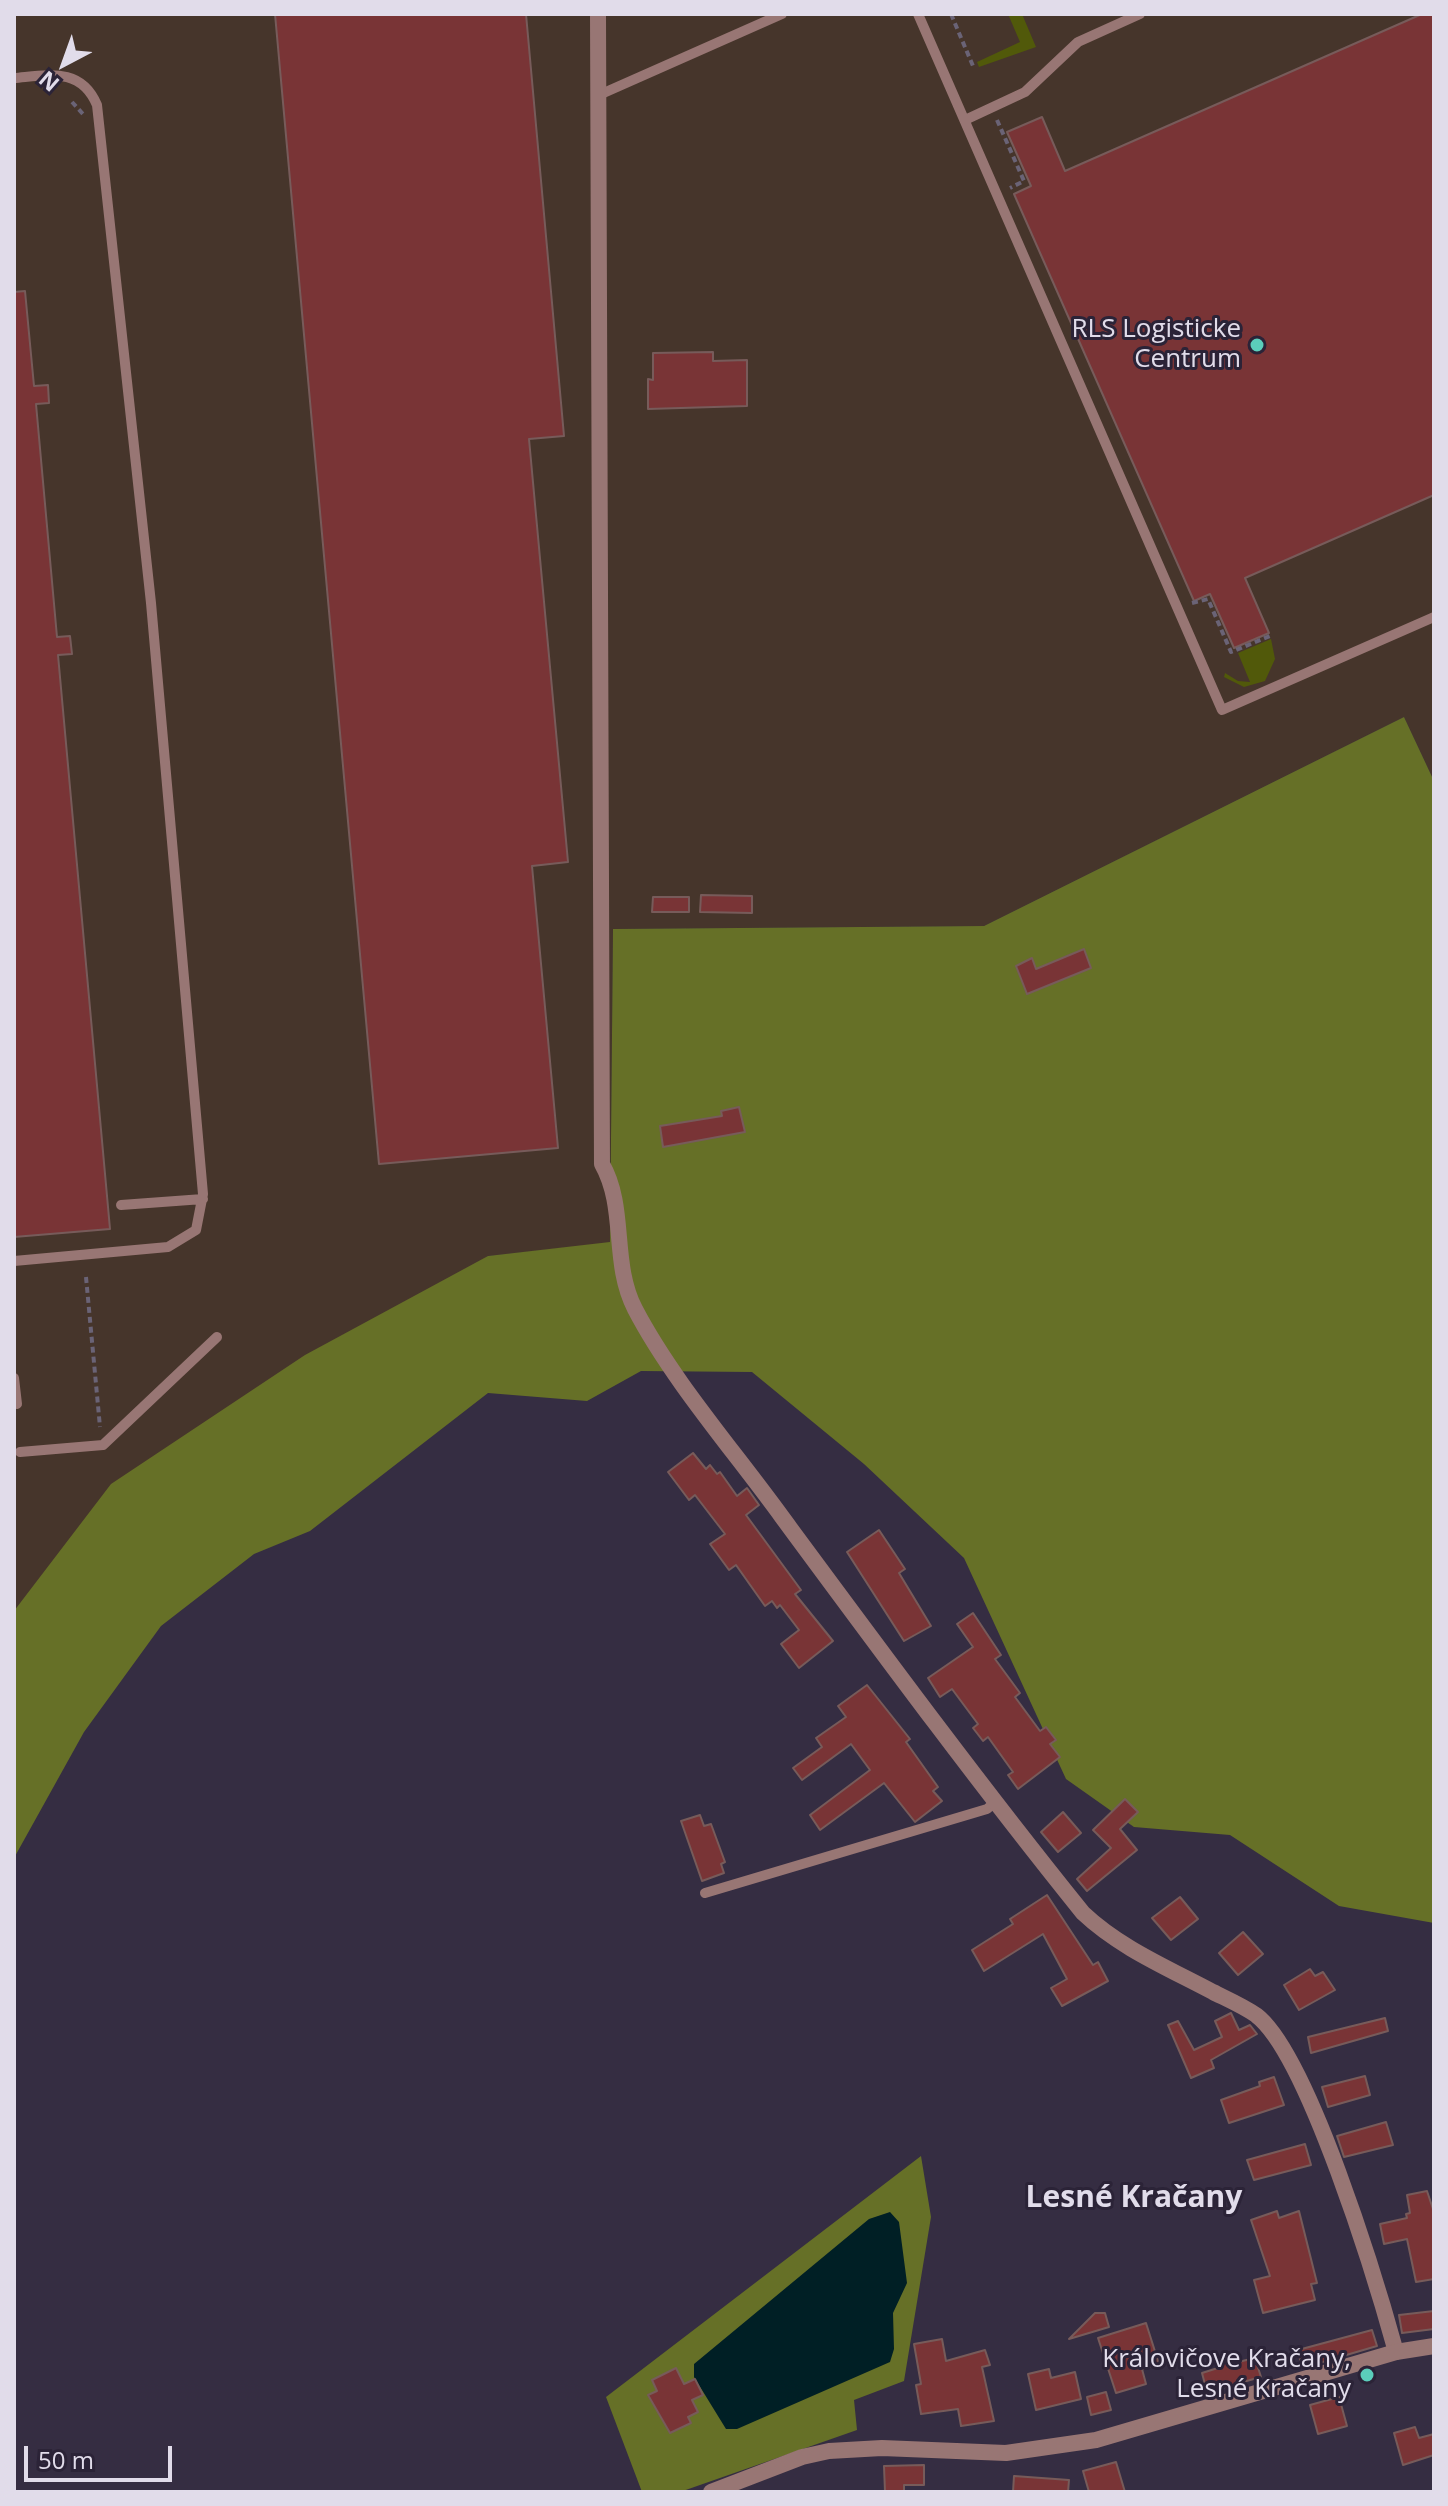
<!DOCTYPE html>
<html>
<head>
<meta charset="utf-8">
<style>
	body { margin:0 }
	#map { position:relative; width:1448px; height:2506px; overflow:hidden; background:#352d42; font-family:"Open Sans",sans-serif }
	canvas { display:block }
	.frame { position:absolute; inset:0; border:16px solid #e1dcea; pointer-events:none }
	.north { position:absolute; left:24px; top:24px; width:80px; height:80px; -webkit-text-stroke:6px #2b2337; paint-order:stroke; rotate:221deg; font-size:22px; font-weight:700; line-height:32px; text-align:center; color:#e1dcea }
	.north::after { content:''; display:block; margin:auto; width:28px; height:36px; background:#e1dcea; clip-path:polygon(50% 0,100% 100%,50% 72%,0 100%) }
	.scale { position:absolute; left:24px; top:2446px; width:148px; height:36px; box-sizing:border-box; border:4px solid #e1dcea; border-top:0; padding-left:10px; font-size:24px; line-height:28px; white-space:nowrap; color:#e1dcea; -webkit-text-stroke:6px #2b2337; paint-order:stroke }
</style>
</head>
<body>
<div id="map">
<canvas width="1448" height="2506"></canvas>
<div class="frame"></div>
<div class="north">N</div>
<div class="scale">50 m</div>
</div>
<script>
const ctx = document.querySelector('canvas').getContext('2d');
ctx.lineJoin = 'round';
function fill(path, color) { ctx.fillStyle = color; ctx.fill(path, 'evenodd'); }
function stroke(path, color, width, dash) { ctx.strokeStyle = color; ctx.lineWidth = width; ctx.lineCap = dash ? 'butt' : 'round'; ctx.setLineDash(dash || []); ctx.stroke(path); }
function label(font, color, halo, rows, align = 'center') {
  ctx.font = font + ' "Open Sans",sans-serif'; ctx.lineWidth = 6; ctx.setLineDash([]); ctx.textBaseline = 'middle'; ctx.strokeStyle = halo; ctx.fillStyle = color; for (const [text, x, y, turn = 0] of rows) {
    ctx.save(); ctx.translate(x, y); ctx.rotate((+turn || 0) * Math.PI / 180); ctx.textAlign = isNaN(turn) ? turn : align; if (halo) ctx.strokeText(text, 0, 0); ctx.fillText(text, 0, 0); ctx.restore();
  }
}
fill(new Path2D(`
	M14,14H1434V781L1404,717L984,926L613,929L610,1243L488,1256L14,1611Z`), '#46352b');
fill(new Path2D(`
	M1008,14H1022L1036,47L979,67L977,62L1020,42Z
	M1271,639L1275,659L1265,681L1244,687L1224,677L1225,673L1238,681L1250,682L1238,653Z`), '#51590a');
fill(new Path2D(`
	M1404,717L1434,781V1923L1339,1906L1230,1835L1134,1827L1066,1779L964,1558L864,1464L752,1372L641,1371L587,1401L488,1393L310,1531L254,1554L161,1626L84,1732L14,1858V1611L111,1484L305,1355L488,1256L610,1242L613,929L984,926Z
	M921,2156L931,2217L904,2381L854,2400L857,2430L680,2492H642L606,2397Z`), '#667027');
fill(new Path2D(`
	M890,2212L899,2222L907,2283L893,2313L894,2349L890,2362L737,2429H726L694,2377V2364L869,2219Z`), '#001f25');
const building = new Path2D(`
	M275,14H526L564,436L529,439L568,862L532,866L558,1148L379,1164Z
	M1422,14H1434V495L1245,578L1269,633L1234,648L1210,594L1194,601L1014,194L1031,186L1007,132L1042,117L1065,171Z
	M25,291L34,386L48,385L49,403L36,404L57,637L70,636L72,654L58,655L110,1229L14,1237V292Z
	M713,352V361L747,360V406L648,409V379L653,380V353Z
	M701,895L752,896V913L700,912Z
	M653,897H689V912H652Z
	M1084,949L1091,968L1027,994L1016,966L1032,958L1036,969Z
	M739,1107L745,1132L663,1147L660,1126L722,1116L721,1111Z
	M693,1453L706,1469L710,1465L717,1474L720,1472L737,1496L747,1488L759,1505L746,1515L801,1590L795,1594L833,1641L799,1668L781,1644L799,1630L780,1605L777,1608L772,1601L765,1606L736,1565L729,1570L710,1544L725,1534L695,1495L689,1500L668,1472Z
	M879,1530L905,1569L899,1573L931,1626L904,1641L847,1552Z
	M973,1613L1001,1655L995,1659L1020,1693L1015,1697L1040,1731L1046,1727L1056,1740L1050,1744L1060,1757L1018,1789L1008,1775L1013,1772L988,1737L983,1741L973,1728L978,1724L952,1689L940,1697L928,1678L973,1647L957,1624Z
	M867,1685L910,1739L906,1742L938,1787L933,1791L942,1801L915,1822L884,1783L820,1830L810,1815L870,1770L851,1744L802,1780L793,1768L822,1747L816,1738L846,1717L838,1706Z
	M1125,1799L1138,1812L1120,1829L1137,1850L1087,1891L1077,1879L1111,1848L1093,1830Z
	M1063,1812L1081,1833L1058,1852L1041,1832Z
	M700,1815L704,1826L711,1824L725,1862L721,1864L724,1873L702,1881L681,1821Z
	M1047,1895L1093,1965L1098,1962L1108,1981L1062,2006L1051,1988L1067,1979L1043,1934L984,1971L972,1950L1013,1924L1010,1919Z
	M1180,1897L1198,1919L1171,1940L1152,1918Z
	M1243,1932L1263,1954L1238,1975L1219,1953Z
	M1310,1969L1315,1976L1323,1972L1335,1990L1299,2010L1284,1985Z
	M1231,2013L1239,2030L1250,2025L1257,2034L1211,2060L1214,2068L1191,2078L1168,2025L1178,2021L1194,2050L1222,2037L1215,2021Z
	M1385,2018L1388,2031L1311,2053L1308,2037Z
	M1365,2076L1370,2095L1328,2107L1322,2087Z
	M1274,2077L1284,2105L1229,2123L1221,2100L1260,2086L1259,2082Z
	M1386,2122L1393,2145L1344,2157L1337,2136Z
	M1305,2144L1311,2165L1254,2180L1247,2160Z
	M1427,2191L1434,2212V2279L1416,2282L1407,2239L1384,2244L1380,2224L1407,2218L1406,2214L1410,2213L1407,2195Z
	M1277,2211L1279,2218L1299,2211L1317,2283L1311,2284L1315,2300L1263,2313L1254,2280L1270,2276L1251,2220Z
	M1434,2311V2329L1402,2333L1399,2315Z
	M1095,2313H1105L1109,2327L1069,2339Z
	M1146,2323L1159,2364L1142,2369L1146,2384L1116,2393L1098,2338Z
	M1372,2330L1377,2346L1302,2368L1298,2350Z
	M942,2339L946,2361L985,2350L990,2365L982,2367L994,2421L961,2426L958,2409L921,2414L916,2385L921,2384L914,2344Z
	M1237,2357L1238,2362L1255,2358L1261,2377L1207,2392L1202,2373L1221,2367L1220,2362Z
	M676,2368L684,2384L695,2379L703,2395L692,2400L698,2412L688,2417L691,2423L670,2433L648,2395L657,2391L652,2380Z
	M1049,2369L1051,2378L1075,2372L1081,2399L1036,2410L1028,2374Z
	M1106,2392L1111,2410L1091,2415L1087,2397Z
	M1339,2397L1347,2426L1318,2434L1310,2405Z
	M1415,2427L1419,2438L1434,2434V2455L1403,2465L1394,2433Z
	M1116,2462L1125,2492H1089L1083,2471Z
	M924,2465V2485H904V2492H885L884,2466Z
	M1014,2476L1069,2480L1068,2492H1013Z`);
fill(building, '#793436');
stroke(building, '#775b5a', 2);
stroke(new Path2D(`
	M951,14L973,66
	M72,102L83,114
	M997,120L1024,181L1010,188
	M1192,603L1208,599L1231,652L1270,636
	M86,1277L100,1427`), '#6a6376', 4, [6, 4]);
stroke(new Path2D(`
	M918,14L1222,710L1434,617
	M14,78C49,75 81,67 97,105L151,603L203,1194L196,1230L168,1247L14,1261
	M599,95L782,14
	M965,120L1025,92L1078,42L1140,14
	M121,1205L203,1199
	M14,1378L17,1404
	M20,1452L103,1445L217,1337
	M705,1893L987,1809L994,1803`), '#987674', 10);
stroke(new Path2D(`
	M598,14L602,1164C627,1208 611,1263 635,1309C672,1380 735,1452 782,1517C881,1651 979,1784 1083,1913C1120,1948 1168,1968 1213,1992C1227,1999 1243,2006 1256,2015C1308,2054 1377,2283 1396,2352`), '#987674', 16);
stroke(new Path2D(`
	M711,2492L802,2457L829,2451L882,2448L1006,2453L1096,2440L1396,2352L1434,2346`), '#987674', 16);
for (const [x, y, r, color] of [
	[1257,345,8,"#5bcebb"],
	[1367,2375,8,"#5bcebb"]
]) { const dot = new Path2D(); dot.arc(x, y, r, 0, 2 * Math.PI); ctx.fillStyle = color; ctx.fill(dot); stroke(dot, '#2b2337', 3); }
label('26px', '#e1dcea', '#2b2337', [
	["RLS Logisticke",1241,330],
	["Centrum",1241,360],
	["Královičove Kračany,",1351,2360],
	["Lesné Kračany",1351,2390]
], 'right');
label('bold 30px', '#e1dcea', '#2b2337', [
	["Lesné Kračany",1134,2198]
]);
</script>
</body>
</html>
